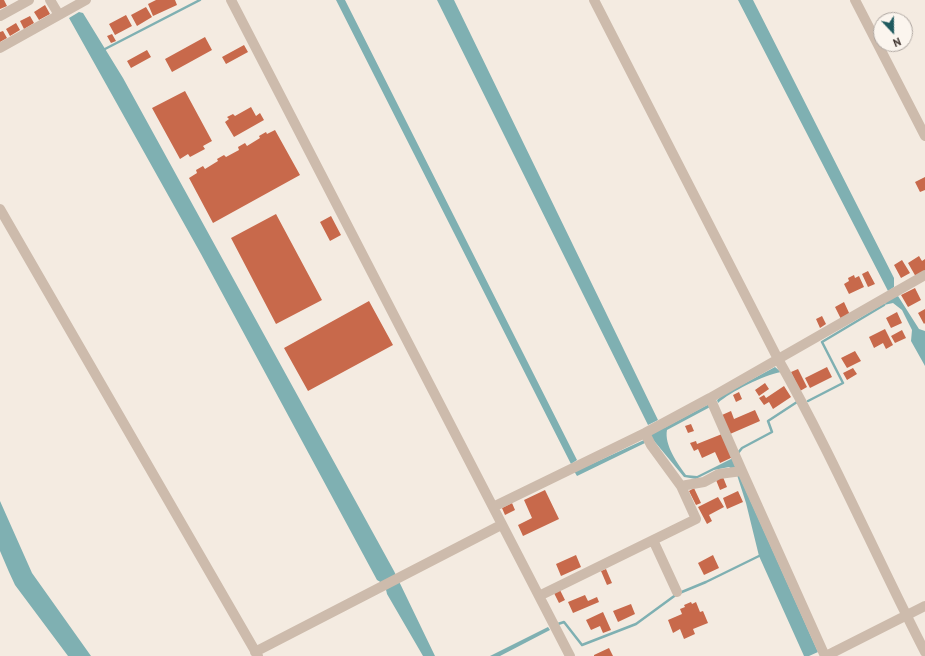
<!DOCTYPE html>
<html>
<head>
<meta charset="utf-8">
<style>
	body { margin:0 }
	#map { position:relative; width:925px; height:656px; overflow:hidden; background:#f4ebe1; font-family:"PT Sans",sans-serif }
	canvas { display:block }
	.north { position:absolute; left:873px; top:12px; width:40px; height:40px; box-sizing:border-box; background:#fbf5ee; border:1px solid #aea6a0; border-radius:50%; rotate:158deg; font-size:11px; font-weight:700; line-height:16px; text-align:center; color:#3b302b }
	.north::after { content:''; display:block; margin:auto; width:14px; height:18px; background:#1f5a5e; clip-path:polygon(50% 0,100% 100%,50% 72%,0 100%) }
</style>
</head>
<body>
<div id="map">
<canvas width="925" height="656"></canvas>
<div class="north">N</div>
</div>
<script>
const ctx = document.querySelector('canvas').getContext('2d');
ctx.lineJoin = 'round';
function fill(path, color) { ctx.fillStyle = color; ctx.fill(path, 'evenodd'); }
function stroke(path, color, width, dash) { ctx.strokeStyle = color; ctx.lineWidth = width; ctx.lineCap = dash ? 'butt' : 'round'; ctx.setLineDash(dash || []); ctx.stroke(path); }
fill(new Path2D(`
	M336,0H345L577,460L571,464Z
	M437,0H454L658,420L648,425Z
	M738,0H753L894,278V287L888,291Z
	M79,12L83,13L123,78L394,571L435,656H423L387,594C386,587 383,583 377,580L201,254L69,18Z
	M898,296L919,329L925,331V366L911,341L912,330L902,310L893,303L884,305L888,300Z
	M775,367L781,372C764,375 730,392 718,403L717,400L723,395Z
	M711,403L712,406L667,430C664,445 678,464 686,475L697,476L733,458L736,470H734L729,467L714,470L696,479L684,477L650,436L652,432L661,427L664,428Z
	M644,440L645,443L577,476L574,471L583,468Z
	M737,475H739L818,652L809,656H804L759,556L746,503Z
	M0,501L32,573L91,656H68L15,585L9,572L0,551Z
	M548,627L550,630L500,656H490Z`), '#7fb0b2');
stroke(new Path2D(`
	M105,49L200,0
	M808,401L843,383L822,342L884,305
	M738,453L742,448L772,432L768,421L797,402
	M558,624L564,622L582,645L636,624L677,594L706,582L759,556`), '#7fb0b2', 2.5);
fill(new Path2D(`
	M0,0H4L7,6L0,9Z
	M156,0H175L177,5L153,16L148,4Z
	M45,5L50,14L39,20L34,12Z
	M146,7L152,17L137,26L131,15Z
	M126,15L132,26L115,35L109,24Z
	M30,16L34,23L24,29L20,21Z
	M16,23L20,30L10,36L6,29Z
	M3,31L7,38L0,42V32Z
	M112,34L116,41L111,43L107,36Z
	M205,37L212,50L172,72L165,59Z
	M244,45L248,52L226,64L222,57Z
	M147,50L151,57L131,68L127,61Z
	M185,91L212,141L203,146L205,149L190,157L188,154L180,159L152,108Z
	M251,107L256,116L260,113L264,120L234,137L225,122L229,119L227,117L233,114L235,116Z
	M275,130L300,175L213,223L189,178L197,173L196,170L203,166L205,169L218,161L217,159L224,155L226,157L239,150L238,147L245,143L247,146L260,138L259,136L266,132L267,134Z
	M925,177V190L920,192L915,182Z
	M276,214L322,300L276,324L231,238Z
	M331,216L341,235L330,241L320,222Z
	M919,256L922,261L925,259V272L916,277L908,263Z
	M902,260L910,273L901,278L894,265Z
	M868,271L875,284L868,287L862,274Z
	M854,275L855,278L859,276L864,287L849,294L844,284L849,281L848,278Z
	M915,288L921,300L908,307L901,295Z
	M369,301L393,345L308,391L284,348Z
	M844,302L850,315L841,319L835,307Z
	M925,309V323L924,324L918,313Z
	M897,312L902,323L891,328L886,318Z
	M822,316L826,324L820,328L816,319Z
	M885,329L893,345L886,349L883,343L874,348L869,337Z
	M902,330L906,338L895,343L891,336Z
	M855,351L861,361L847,368L841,358Z
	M827,367L832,377L810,388L805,378Z
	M853,368L857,374L847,380L843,373Z
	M798,369L807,387L800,391L791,372Z
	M765,383L769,389L759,396L755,390Z
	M784,386L791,397L773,409L769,402L764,405L759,398L764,395L766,398Z
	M739,392L742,399L736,402L733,395Z
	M755,410L760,421L730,434L722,415L731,411L734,419Z
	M691,424L694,431L688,433L685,426Z
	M722,434L733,457L720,463L715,452L702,458L698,449L694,451L690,443L696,441L697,444Z
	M723,477L727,487L720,490L716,480Z
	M694,488L701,503L696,505L689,491Z
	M545,490L559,519L523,536L518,525L532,518L524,500Z
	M738,491L743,502L727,509L723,498Z
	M718,497L724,507L709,515L712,521L707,524L698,507Z
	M512,503L515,510L505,515L502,508Z
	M576,555L581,567L561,576L556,564Z
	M713,555L719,568L704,575L698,563Z
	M606,569L612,583L607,585L601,571Z
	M560,590L565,600L559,603L554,593Z
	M585,595L588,601L597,597L599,602L573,613L568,602Z
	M691,602L692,604L696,602L700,612L703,611L708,623L693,629L695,634L684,639L680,629L673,633L668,620L682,614L680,609L685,607L684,605Z
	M631,604L635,614L618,622L613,611Z
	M603,612L611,630L603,633L600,626L591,630L586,620Z
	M609,648L613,656H594V655Z`), '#c8694b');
stroke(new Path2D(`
	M50,0L59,15
	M231,0L570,656
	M594,0L778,359C832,454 875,555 925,652
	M855,0L925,136
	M0,16L29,0
	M0,48L86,0
	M0,209L258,656
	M710,398L742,471L825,656
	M681,486L704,482L719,474L742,471
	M493,507L645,433L710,398L925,275
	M653,540L677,592
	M539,596L696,519L681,486L651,445L645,433
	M255,652L501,525
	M826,656L925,606`), '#cdbbac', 10);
</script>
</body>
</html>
